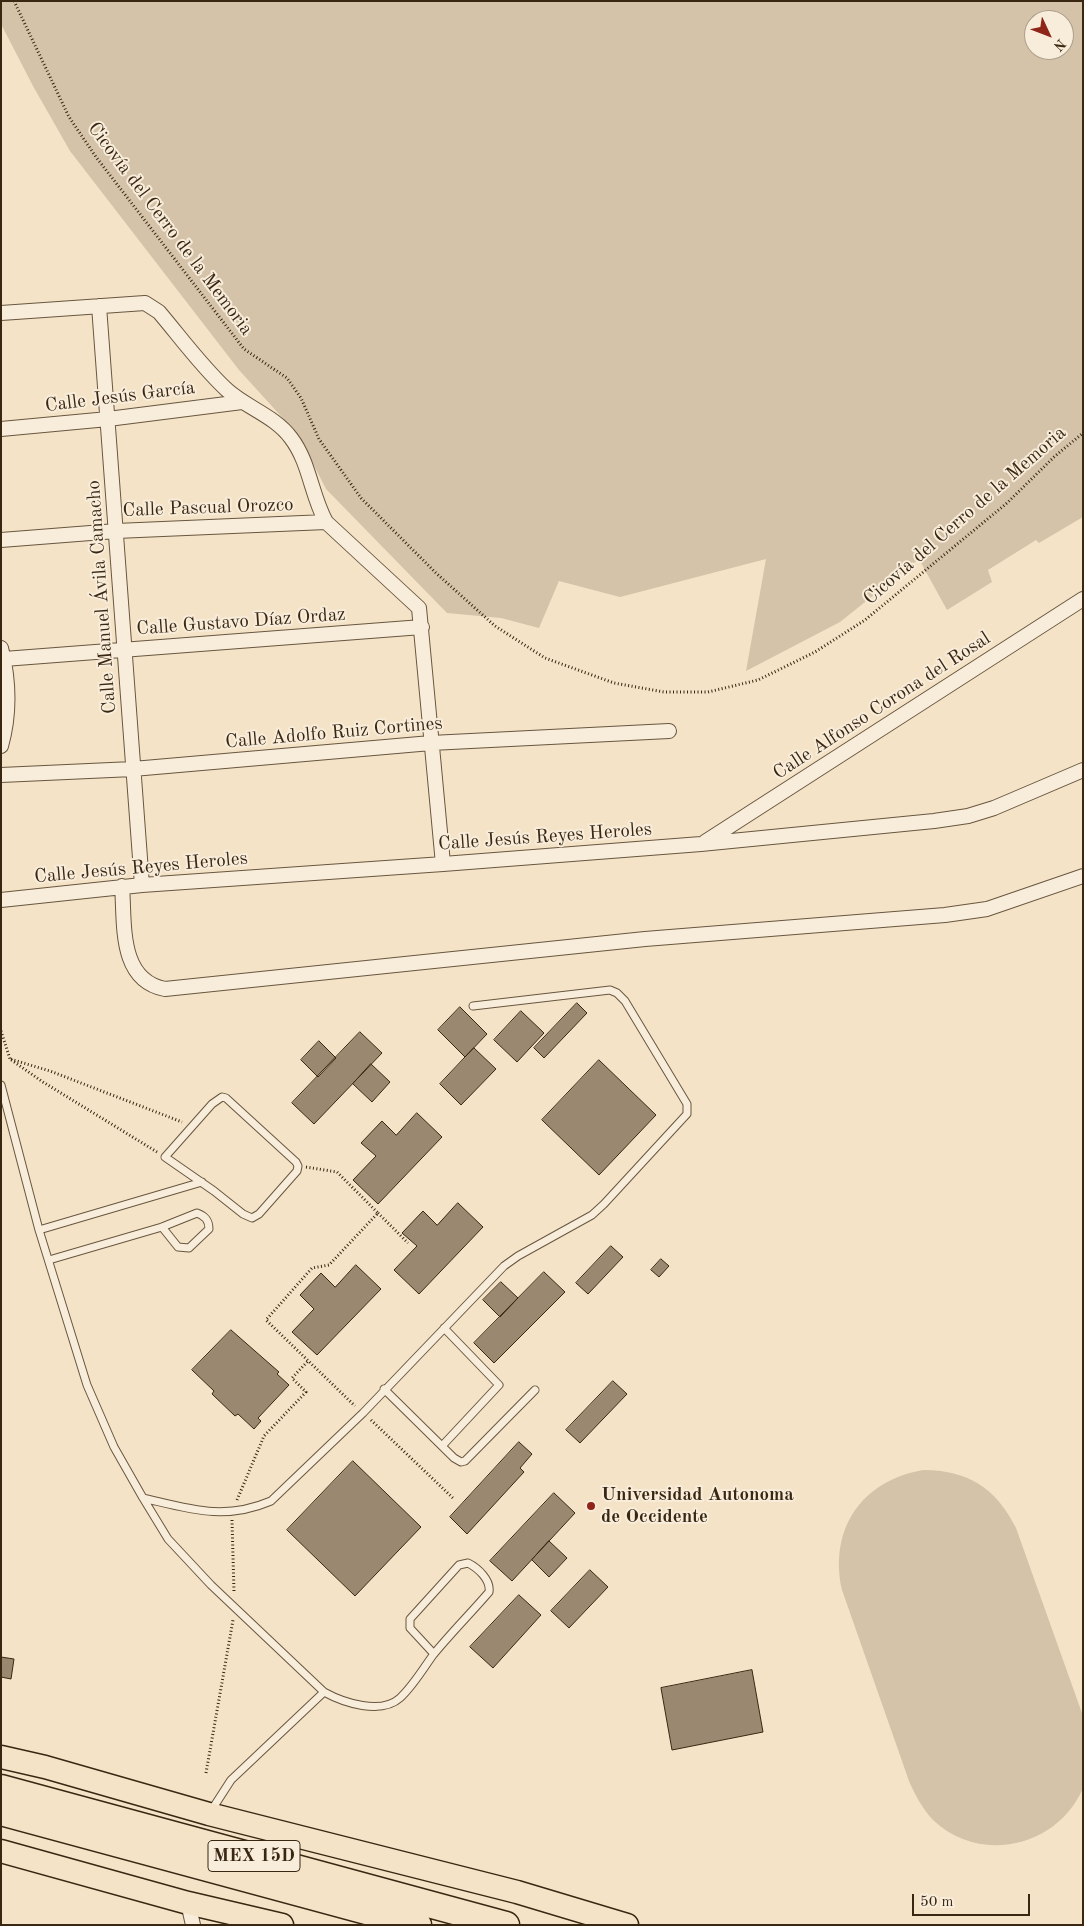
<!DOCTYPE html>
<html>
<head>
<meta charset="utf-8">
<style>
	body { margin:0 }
	#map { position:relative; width:1084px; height:1926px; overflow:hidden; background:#f4e3c7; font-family:"Old Standard TT",serif }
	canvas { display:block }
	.frame { position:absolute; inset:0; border:2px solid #392712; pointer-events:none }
	.north { position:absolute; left:1024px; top:10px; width:50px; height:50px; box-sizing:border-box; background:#f8eddb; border:1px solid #ac9e8b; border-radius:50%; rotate:133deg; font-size:14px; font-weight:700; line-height:20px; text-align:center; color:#392712 }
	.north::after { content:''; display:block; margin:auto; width:18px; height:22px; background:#8f2418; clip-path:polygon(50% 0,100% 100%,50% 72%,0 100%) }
	.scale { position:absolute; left:912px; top:1894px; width:118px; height:22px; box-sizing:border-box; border:2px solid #392712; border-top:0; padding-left:6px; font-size:15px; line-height:18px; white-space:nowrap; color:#392712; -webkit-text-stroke:4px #f8eddb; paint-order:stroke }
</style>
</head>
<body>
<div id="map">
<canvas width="1084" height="1926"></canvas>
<div class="frame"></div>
<div class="north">N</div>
<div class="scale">50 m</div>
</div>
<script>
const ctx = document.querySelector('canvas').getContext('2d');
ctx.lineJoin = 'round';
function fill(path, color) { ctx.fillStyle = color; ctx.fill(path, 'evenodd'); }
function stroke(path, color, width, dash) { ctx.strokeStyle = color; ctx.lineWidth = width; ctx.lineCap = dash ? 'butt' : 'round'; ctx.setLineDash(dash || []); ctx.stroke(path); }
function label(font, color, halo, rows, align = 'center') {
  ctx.font = font + ' "Old Standard TT",serif'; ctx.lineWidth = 4; ctx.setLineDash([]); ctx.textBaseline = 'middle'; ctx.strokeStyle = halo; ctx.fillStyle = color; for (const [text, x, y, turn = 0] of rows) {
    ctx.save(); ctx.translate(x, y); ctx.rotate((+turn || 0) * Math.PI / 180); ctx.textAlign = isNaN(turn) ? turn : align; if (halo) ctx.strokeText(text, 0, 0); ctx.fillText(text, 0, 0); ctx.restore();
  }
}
fill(new Path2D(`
	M1,1H1083V517L1039,543L1036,540L988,570L992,582L947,610L919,559L840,622L746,671L766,559L620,597L559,581L539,628L501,618L447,613L326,489L299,436L239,370L70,151L33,86L1,24ZM1034,20H1064V50H1034Z
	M923,1470C968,1470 996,1488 1016,1528L1083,1716V1788C1058,1847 980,1865 933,1820C922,1808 915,1795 909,1781L842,1590C829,1529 861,1481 923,1470Z`), '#d4c3a8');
const building = new Path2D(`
	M577,1003L587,1013L544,1058L534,1048Z
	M460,1007L487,1034L465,1057L438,1030Z
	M521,1011L544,1033L517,1062L494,1040Z
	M360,1032L382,1053L314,1124L292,1103Z
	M319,1041L336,1058L318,1077L301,1060Z
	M474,1048L496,1069L461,1105L440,1084Z
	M599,1060L656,1115L599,1175L542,1120Z
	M371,1064L390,1082L372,1102L353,1084Z
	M417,1113L442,1137L378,1204L353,1180L376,1156L361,1143L382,1121L396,1135Z
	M458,1203L483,1227L419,1294L394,1270L417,1246L402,1233L423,1211L437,1225Z
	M611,1246L623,1257L588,1294L576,1283Z
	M661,1259L669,1266L659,1277L651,1270Z
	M356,1265L381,1289L317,1355L292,1332L314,1309L300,1295L321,1273L335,1287Z
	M544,1272L565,1292L494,1363L474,1343Z
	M501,1282L518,1298L500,1317L483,1300Z
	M231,1330L279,1372L277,1374L289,1385L258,1418L261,1421L254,1429L238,1414L235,1416L212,1394L214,1391L192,1370Z
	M613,1381L627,1394L580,1443L566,1430Z
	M519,1442L532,1454L520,1468L524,1472L467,1534L450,1517Z
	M353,1461L421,1527L355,1596L287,1530Z
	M554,1493L575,1513L512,1581L490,1561Z
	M549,1541L567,1558L549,1577L532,1560Z
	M590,1570L608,1587L569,1628L551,1611Z
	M519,1595L541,1615L493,1668L470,1647Z
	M1,1657L14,1659L11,1679L1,1677Z
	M752,1670L763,1732L672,1750L661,1688Z`);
fill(building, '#9a8970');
stroke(building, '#392712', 1);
const lane = new Path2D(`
	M1,1085L39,1230L87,1385L114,1447L143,1498C190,1509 224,1521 271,1501L363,1413L504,1266L518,1256L592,1215L604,1204L687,1114V1104L625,1001L617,993L610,990L473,1006
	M222,1097L226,1098L296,1162L298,1166L297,1171L259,1214L252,1218L243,1214L214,1191L165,1157L212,1104Z
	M39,1230L202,1182
	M49,1260L162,1227L197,1213C205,1216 209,1220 209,1229L189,1248L178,1247L162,1227
	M384,1389L454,1458L461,1462L465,1461L535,1390
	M442,1446L499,1385L444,1328
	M143,1498L168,1539L211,1585L324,1692C344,1703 381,1715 400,1698C413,1686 423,1669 433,1655C451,1633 471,1613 489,1592C491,1580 478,1568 468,1563L459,1565L410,1619V1628L434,1654
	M211,1811L231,1780L324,1692`);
const street = new Path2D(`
	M99,306L142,885
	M1,313L145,303L159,312C181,338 202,367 227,390C247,408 275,416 291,438C310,463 311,495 326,522L419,608L443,864
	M1,429L108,419L242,402
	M1,540L116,531L326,522
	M1,648C9,680 10,714 1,746
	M4,659L422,627
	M1,775L133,769L431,743L669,731
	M705,842L1083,599
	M122,886C125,923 118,980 165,989L645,939L945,915L987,909L1083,876
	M1,900L142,885L443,864L701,844L934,821L968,816L994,808L1083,770
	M188,1903L193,1925`);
const primary = new Path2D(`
	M1,1757L45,1767L209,1814L517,1892L627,1925
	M1,1851L188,1903L282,1925`);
const highway = new Path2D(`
	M1,1788L506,1925
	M1,1812L418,1925`);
stroke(lane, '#68563f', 9);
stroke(street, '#68563f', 16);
stroke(primary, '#392712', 25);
stroke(highway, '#392712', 29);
stroke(new Path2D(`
	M14,1L69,117L96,157L244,349L287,378L301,398L319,439L361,498L436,573L495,626L545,658L614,683L664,692H708L758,680L815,652L865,620L1007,503L1054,457L1083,433
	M1,1031L10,1059
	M157,1152L43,1082L10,1059L50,1071L182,1122
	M306,1167L337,1172L378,1213L329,1265L312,1268L266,1320L355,1406
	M378,1213L408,1243
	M371,1420L454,1499
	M237,1500L264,1436L306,1392L292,1378L308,1361
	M232,1520L234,1592
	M206,1773L233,1620`), '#392712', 3, [1, 2.5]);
stroke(lane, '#f8eddb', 7);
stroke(street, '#f8eddb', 14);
stroke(primary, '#f4e3c7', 22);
stroke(highway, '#f4e3c7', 26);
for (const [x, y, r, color] of [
	[591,1506,5,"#8f2418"]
]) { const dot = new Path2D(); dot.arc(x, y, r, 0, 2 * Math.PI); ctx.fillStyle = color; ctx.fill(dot); stroke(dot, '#f8eddb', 2); }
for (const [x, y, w] of [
	[254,1856,92]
]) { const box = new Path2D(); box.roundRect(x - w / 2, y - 15.5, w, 31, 4); ctx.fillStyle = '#f8eddb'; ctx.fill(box); stroke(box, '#392712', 1); }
label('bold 18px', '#392712', null, [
	["MEX 15D",254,1856]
]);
label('19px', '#392712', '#f8eddb', [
	["Cicovía del Cerro de la Memoria",170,229,53],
	["Calle Jesús García",120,397,-7],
	["Calle Pascual Orozco",208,508,-2],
	["Cicovía del Cerro de la Memoria",965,516,-41],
	["Calle Manuel Ávila Camacho",102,597,-94],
	["Calle Gustavo Díaz Ordaz",241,622,-4],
	["Calle Alfonso Corona del Rosal",882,706,-33],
	["Calle Adolfo Ruiz Cortines",334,733,-5],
	["Calle Jesús Reyes Heroles",545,837,-4],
	["Calle Jesús Reyes Heroles",141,868,-5]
]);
label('bold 19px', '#392712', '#f8eddb', [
	["Universidad Autonoma",601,1495],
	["de Occidente",601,1517]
], 'left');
</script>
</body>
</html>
